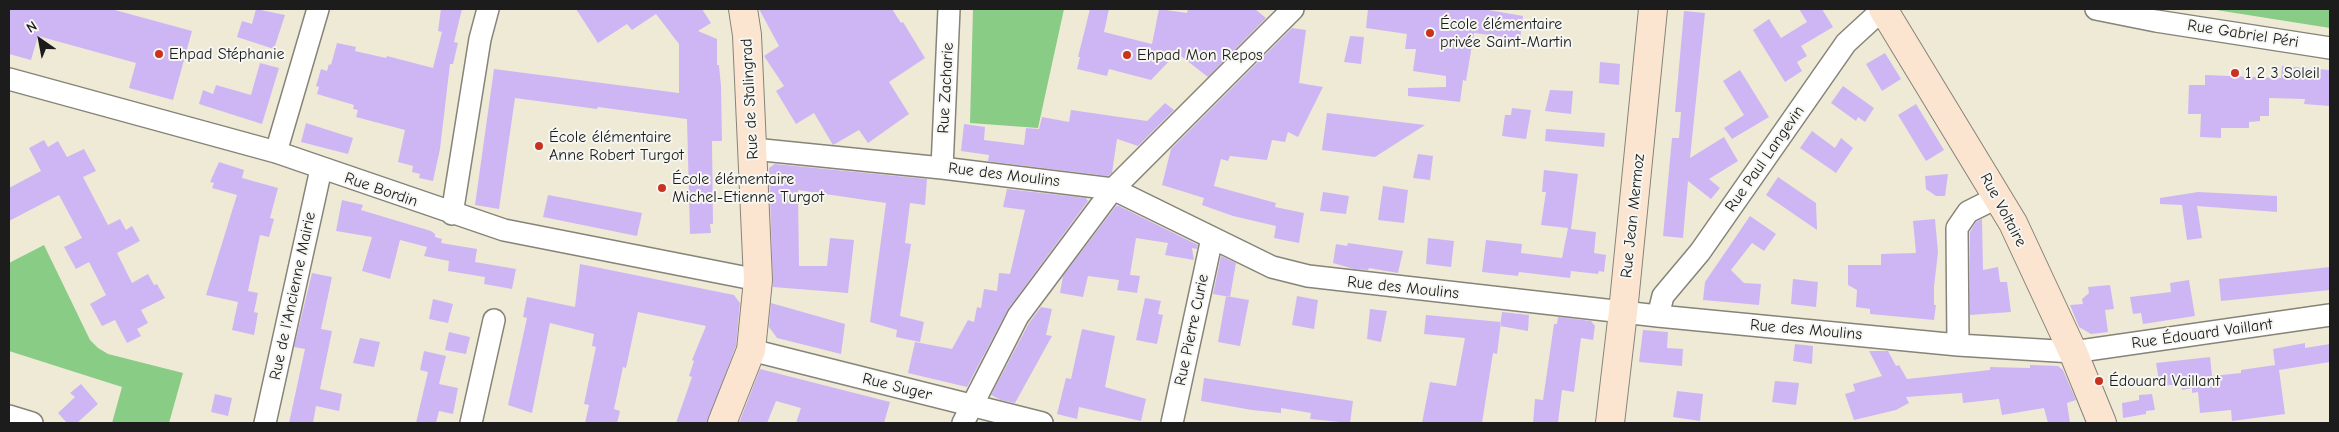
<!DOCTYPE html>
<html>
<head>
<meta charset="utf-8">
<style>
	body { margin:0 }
	#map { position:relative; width:2339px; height:432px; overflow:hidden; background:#efead5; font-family:"Comic Neue",sans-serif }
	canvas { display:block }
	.frame { position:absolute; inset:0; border:10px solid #1c1c1c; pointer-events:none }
	.north { position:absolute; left:15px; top:15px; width:50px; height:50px; -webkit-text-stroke:4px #f6f6f2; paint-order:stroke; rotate:327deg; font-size:14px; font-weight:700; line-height:20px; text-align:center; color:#1c1c1c }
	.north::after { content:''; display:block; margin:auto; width:18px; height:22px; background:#1c1c1c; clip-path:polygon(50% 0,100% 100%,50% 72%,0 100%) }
</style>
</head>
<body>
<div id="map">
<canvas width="2339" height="432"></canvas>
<div class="frame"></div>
<div class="north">N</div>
</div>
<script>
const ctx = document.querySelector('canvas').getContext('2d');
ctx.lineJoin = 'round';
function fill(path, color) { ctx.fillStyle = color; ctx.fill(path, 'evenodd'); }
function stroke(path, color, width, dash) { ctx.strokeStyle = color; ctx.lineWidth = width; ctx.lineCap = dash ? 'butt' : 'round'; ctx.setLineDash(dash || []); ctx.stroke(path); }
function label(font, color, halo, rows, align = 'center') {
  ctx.font = font + ' "Comic Neue",sans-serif'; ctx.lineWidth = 4; ctx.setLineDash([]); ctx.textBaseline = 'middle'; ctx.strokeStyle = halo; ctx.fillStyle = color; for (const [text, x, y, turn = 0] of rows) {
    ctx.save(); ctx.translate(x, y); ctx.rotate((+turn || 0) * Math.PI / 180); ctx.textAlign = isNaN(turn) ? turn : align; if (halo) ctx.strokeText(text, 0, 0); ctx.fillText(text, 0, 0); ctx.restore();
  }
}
fill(new Path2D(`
	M973,9H1064L1038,128L970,123Z
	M2210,9H2330V28Z
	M44,245L90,340L98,348L108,354L183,373L169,423H112L122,387L9,351V263Z`), '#88cc85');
fill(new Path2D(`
	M9,9H111L192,31L173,100L129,88L136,63L38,36L31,60L9,54Z
	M256,9L285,15L274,49L237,37L242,21L252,24Z
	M441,9H462L454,42L458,43L453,64H450L440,149L433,181L419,178L420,174L412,172L413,166L398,162L405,130L356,117L358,110L353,109L354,105L317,94L319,87L316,86L321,69L327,71L329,64L331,65L337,43L356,47L355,51L386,58L387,56L433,68L442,32L438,31Z
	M576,9H702L711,23L698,31L717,39V65H719L721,86L722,141H712L713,224H710L711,233L690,234L687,119L598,107L597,109L515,98L499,209L475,205L494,69L679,93V44L656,14L632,30L627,24L598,43Z
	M759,9H892L901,23L903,22L925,58L889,82L909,114L868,143L859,130L833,145L814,113L796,124L776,91L784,86L764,56L779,46Z
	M1090,9H1109L1104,32L1152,44L1159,9L1187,13L1188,9H1255L1266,18L1208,77L1177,53L1151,80L1109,69L1107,76L1077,69L1080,57H1078Z
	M1368,9H1483L1523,16L1520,39L1474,33L1466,81L1463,80L1460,102L1408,96V88L1446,87V76L1413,71L1416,49H1405L1407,34L1366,28Z
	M1799,9H1822L1833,27L1801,46L1807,56L1797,62L1802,71L1785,82L1753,30L1769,19L1781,38L1807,22Z
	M1684,11L1705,13L1690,158L1724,137L1738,161L1709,179L1720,188L1711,199L1688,181L1683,238L1663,236L1672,138H1679L1681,112H1675Z
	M1292,28L1306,30L1299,83L1323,87L1298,137L1288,132L1285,142L1272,140L1267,160L1230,156L1228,161L1221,159L1214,186L1276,203L1275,207L1304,213L1299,243L1274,238L1276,226L1233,216L1202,205L1204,198L1162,185L1171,149Z
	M1350,36L1364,37L1361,64L1344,62Z
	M1885,53L1901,79L1882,91L1866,64Z
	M1600,62L1620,64L1619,85L1599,83Z
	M260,63L279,68L262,124L199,104L203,90L213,94L216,85L251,95Z
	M2282,66L2330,70V106L2304,104L2305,99L2269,98V116H2260V121L2249,122V128H2221V138L2200,137L2201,114H2188L2189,85H2205V75L2281,78Z
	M1740,70L1769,117L1732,139L1724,128L1744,115L1723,81Z
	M1843,86L1874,108L1865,122L1858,117L1856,121L1831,103Z
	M1550,90L1573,91L1571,114L1545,111Z
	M1165,103L1174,110L1138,146L1117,139L1112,173L1108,176L994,162L988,161L989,155L961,151L964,124L985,127L984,140L1024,145L1026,128L1039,129L1042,117L1069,122L1071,110L1147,121Z
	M1916,104L1944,150L1926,161L1898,115Z
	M1512,108L1531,110L1526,139L1502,136L1505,115H1511Z
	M1327,113L1425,125L1375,157L1322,150Z
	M306,123L353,138L348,154L301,142Z
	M1546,129L1605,133L1604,147L1545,141Z
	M1812,131L1835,148L1841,138L1853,148L1836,173L1800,148Z
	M44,140L48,147L58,141L67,157L84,149L96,171L83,177L108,225L120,219L126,230L132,226L140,241L117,253L132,283L148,274L154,285L157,284L165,298L141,310L148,323L137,329L141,336L127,343L115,320L102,326L90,304L106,295L89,262L76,269L64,247L82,238L59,195L9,221V188L41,171L29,148Z
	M1418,154L1433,156L1430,180L1413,178Z
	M219,162L244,170L242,178L278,188L270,218L274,219L269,237L260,235L248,291L258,293L254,312L258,313L254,335L232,330L238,302L206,295L237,195L212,188L214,183L210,182Z
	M775,164L927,179L925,205L910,203L905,243L911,244L900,316L924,322L920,342L896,337L897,330L870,322L886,203L798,190L799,266H827L830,238L854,240L848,293L773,287L769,168Z
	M1544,170L1578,174L1571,229L1596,232L1594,253L1606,255L1604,272L1599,271L1598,274L1571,271L1570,278L1519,272L1518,276L1482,272L1486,240L1522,244L1521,253L1562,258L1568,228L1541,225L1546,192H1542Z
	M1948,174L1945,196H1936L1926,189L1925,176Z
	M1778,177L1816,203L1817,230L1766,195Z
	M1383,186L1408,190L1404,223L1378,220Z
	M1007,189L1086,198L1088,201L1008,309L967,387L908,373L915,342L952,349L968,320L974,322L977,307L981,308L984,289L997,291L999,273L1010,274L1025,210L1003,207Z
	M1323,192L1349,196L1346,214L1320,211Z
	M2198,192L2277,196V212L2197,206L2202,238L2187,240L2182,205L2160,204V198Z
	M548,195L642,213L637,236L543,217Z
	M342,200L363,205L361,210L431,231L435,234V237L442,239L441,243L477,249L475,262L516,269L512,289L484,284L485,277L448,271L449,261L424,256L427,247L400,240L390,279L362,271L372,237L336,231Z
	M1116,206H1119L1198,245L1197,249L1192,248L1194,260L1165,255L1168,243L1136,238L1130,275L1140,276L1137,293L1117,290L1119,280L1088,276L1083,297L1060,293L1063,276Z
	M1750,216L1776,234L1764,251L1752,243L1731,270L1744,283L1761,284L1759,305L1703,300L1705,282Z
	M1935,219L1938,252L1934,287V305H1936L1934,320L1870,314V309L1856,307L1857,290L1848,285V265H1881V254L1916,253L1913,221Z
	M1982,219L1983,270L1998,267L2000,282H2007L2011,312L1970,315V232L1976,222Z
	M1428,238L1454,241L1451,267L1426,264Z
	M1348,243L1403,251L1398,273L1369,268L1368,270L1354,269L1333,263L1336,244L1347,246Z
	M1221,256L1236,263L1230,297L1213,294Z
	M580,264L734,295L740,303L736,346L707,423H676L692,377L689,376L694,361L692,360L706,326L638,312L626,368L623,367L614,409L620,411L617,423H585L589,405L584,404L596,347L592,346L594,334L550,323L532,413L508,405L527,318L523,317L527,297L575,307Z
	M2330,267V290L2221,301L2219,279Z
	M312,273L332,277L321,329L332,331L320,389L342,394L339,411L316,406L313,423H289L305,349L294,347Z
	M1793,279L1818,282L1816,307L1791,304Z
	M2189,280L2195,316L2143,324L2141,313L2133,314L2130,297L2171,292L2170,283Z
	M2110,285L2114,309L2105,310L2108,332L2091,334L2079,327L2070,305L2083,304L2082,299L2089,293L2088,287Z
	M1226,296L1249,300L1240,346L1218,342Z
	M1297,296L1318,300L1314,329L1292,325Z
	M1145,298L1161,301L1158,314L1163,315L1157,344L1136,340Z
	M433,299L453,304L448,323L429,319Z
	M771,303L845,324L841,354L777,338L769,327Z
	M1041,307L1052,309L1046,335L1052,336L1015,403L1001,400L991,395L1029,323Z
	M1370,309L1387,311L1381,342L1367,339Z
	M1502,312L1529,315L1528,331L1500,326Z
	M1426,315L1501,322L1497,354L1493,353L1482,423H1422L1430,382L1456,386L1465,338L1424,334Z
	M1558,317L1591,321L1595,326L1593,340L1581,338L1574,392L1562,390L1558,423H1533L1535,399L1543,400L1554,324H1557Z
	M1082,329L1115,336L1105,387L1146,399L1141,421L1079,407L1077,419L1057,414L1066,378L1071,379Z
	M1643,330L1668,332L1667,348L1683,349L1682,366L1639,362Z
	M449,332L470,337L466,354L445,350Z
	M360,338L380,342L374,367L353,363Z
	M2305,343V348L2330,344V362L2279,370L2285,414L2232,421L2231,410L2200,413L2198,392L2192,393V388L2182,390L2181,384L2160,386L2156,363L2210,357L2212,376L2241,373V370L2275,365L2273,349Z
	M1795,344L1813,346L1812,364L1793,361Z
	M424,351L446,356L439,384L458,388L453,414L439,411L436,423H416L428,372L420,370Z
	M1869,351H1888L1896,366L1899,365L1907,379L1990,370V367L2030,368V365L2058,366L2063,370L2076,400L2067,403L2070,423H2048L2044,408L2002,415L1999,399L1963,403L1962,393L1906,397L1909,403L1896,410L1854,420L1845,394L1855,391L1853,384L1882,376Z
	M760,369L890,402L884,423H796L801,408L776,401L767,423H739Z
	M1204,378L1353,401L1350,423L1310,419L1311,413L1281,408V413L1252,410L1201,401Z
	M1775,381L1799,383L1796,405L1772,402Z
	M81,384L98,404L77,423H67L58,413L75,397L70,393Z
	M1677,391L1703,394L1700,421L1673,417Z
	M215,394L232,398L228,416L211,412Z
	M2152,394L2155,410L2146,411V414L2123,418L2122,403L2139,400V395Z`), '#ceb6f5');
const street = new Path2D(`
	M2096,9L2156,21L2330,48
	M9,79L276,152L504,230L758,280
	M753,149L942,168L1113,189L1272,267L1308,276L1658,316L1958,345L2073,352L2330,315
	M276,152L318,9
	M942,168L949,9
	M452,214L480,39L488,9
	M1658,316L1663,296L1700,252L1846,43L1883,9
	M1958,345L1957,228L1968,212L1998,197
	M751,350L1042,423
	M9,416L32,423
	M265,423L321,169
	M471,423L494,320
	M963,423L1018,316L1113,189L1293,9
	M1172,423L1212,238`);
const secondary = new Path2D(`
	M1883,9L2013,223L2073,352L2102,423
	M722,423L751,350L758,280L747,35L743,9
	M1610,423L1623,312L1653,9`);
stroke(street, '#868378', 24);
stroke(secondary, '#868378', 30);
stroke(street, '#fff', 21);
stroke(secondary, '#fce5d0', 28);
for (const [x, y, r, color] of [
	[1430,33,5,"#c8321e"],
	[159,54,5,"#c8321e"],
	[1127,55,5,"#c8321e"],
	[2235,73,5,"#c8321e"],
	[539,146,5,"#c8321e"],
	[662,188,5,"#c8321e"],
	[2099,381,5,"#c8321e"]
]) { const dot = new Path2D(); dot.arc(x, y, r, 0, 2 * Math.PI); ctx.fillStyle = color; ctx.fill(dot); stroke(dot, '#f6f6f2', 2); }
label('16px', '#1c1c1c', '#f6f6f2', [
	["École élémentaire",1440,24],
	["privée Saint-Martin",1440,42],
	["Ehpad Stéphanie",169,54],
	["Ehpad Mon Repos",1137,55],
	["1 2 3 Soleil",2245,73],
	["École élémentaire",549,137],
	["Anne Robert Turgot",549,155],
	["École élémentaire",672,179],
	["Michel-Etienne Turgot",672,197],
	["Édouard Vaillant",2109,381]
], 'left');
label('16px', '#1c1c1c', '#f6f6f2', [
	["Rue Gabriel Péri",2243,34,9],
	["Rue Zacharie",946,88,-87],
	["Rue de Stalingrad",750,99,-93],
	["Rue Paul Langevin",1765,159,-55],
	["Rue des Moulins",1004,175,7],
	["Rue Bordin",381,190,19],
	["Rue Voltaire",2003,210,62],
	["Rue Jean Mermoz",1633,216,-84],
	["Rue des Moulins",1403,288,6],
	["Rue de l'Ancienne Mairie",293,296,-78],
	["Rue Pierre Curie",1192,330,-78],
	["Rue des Moulins",1806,330,5],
	["Rue Édouard Vaillant",2202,334,-8],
	["Rue Suger",897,387,14]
]);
</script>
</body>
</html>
